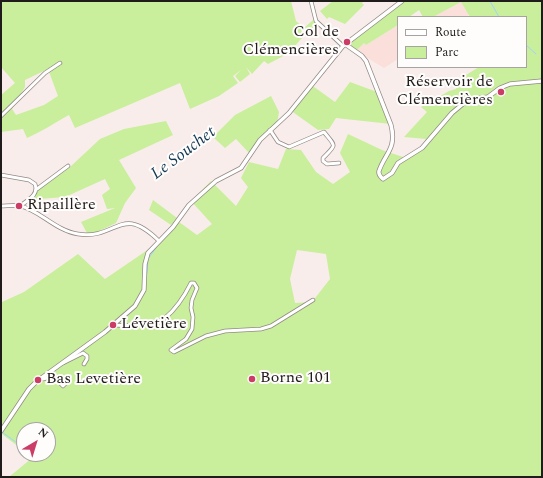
<!DOCTYPE html>
<html>
<head>
<meta charset="utf-8">
<style>
	body { margin:0 }
	#map { position:relative; width:543px; height:478px; overflow:hidden; background:#f8edea; font-family:Spectral,serif }
	canvas { display:block }
	.frame { position:absolute; inset:0; border:2px solid #201c1b; pointer-events:none }
	.legend { position:absolute; left:397px; top:16px; width:130px; height:52px; box-sizing:border-box; background:#fffdfc; border:1px solid #a6a3a2; margin:0; padding:5px 7px; list-style:none; font-size:12px; color:#201c1b }
	.legend li { display:flex; align-items:center; gap:8px; height:20px }
	.legend b { width:20px; border:1px solid #a6a3a2 }
	.north { position:absolute; left:16px; top:422px; width:40px; height:40px; box-sizing:border-box; background:#fffdfc; border:1px solid #a6a3a2; border-radius:50%; rotate:38deg; font-size:11px; font-weight:700; line-height:16px; text-align:center; color:#201c1b }
	.north::after { content:''; display:block; margin:auto; width:14px; height:18px; background:#cb3d66; clip-path:polygon(50% 0,100% 100%,50% 72%,0 100%) }
</style>
</head>
<body>
<div id="map">
<canvas width="543" height="478"></canvas>
<div class="frame"></div>
<ul class="legend">
<li><b style="height:5px;background:#fff"></b>Route</li>
<li><b style="height:11px;background:#c9ee9c"></b>Parc</li>
</ul>
<div class="north">N</div>
</div>
<script>
const ctx = document.querySelector('canvas').getContext('2d');
ctx.lineJoin = 'round';
function fill(path, color) { ctx.fillStyle = color; ctx.fill(path, 'evenodd'); }
function stroke(path, color, width, dash) { ctx.strokeStyle = color; ctx.lineWidth = width; ctx.lineCap = dash ? 'butt' : 'round'; ctx.setLineDash(dash || []); ctx.stroke(path); }
function label(font, color, halo, rows, align = 'center') {
  ctx.font = font + ' Spectral,serif'; ctx.lineWidth = 4; ctx.setLineDash([]); ctx.textBaseline = 'middle'; ctx.strokeStyle = halo; ctx.fillStyle = color; for (const [text, x, y, turn = 0] of rows) {
    ctx.save(); ctx.translate(x, y); ctx.rotate((+turn || 0) * Math.PI / 180); ctx.textAlign = isNaN(turn) ? turn : align; if (halo) ctx.strokeText(text, 0, 0); ctx.fillText(text, 0, 0); ctx.restore();
  }
}
fill(new Path2D(`
	M461,2L469,15L466,17H433Z
	M398,25V59L384,68L356,51L364,43L366,45Z`), '#fadfdb');
fill(new Path2D(`
	M1,1H291L296,21L304,28L313,20L316,25L300,40L289,53L268,64L264,61L252,74L246,67L250,74L240,82L235,76L241,70L233,76L238,83L219,96L190,109L180,83L75,128L69,115C54,123 43,131 27,138L23,129L1,132V95L15,83L1,67ZM48,69L58,96L44,105L16,115L12,109L25,87V80Z
	M333,1H364L362,3L364,5L345,24L329,17L327,19L320,11Z
	M403,1H542V477H9L32,458L27,454H48V430H24V451L2,434L4,431L1,428V264L2,302L24,292L78,254L105,279L146,251L179,222L197,235L212,224L191,201L211,181L236,206L248,187L241,178L249,162L278,169L286,149L301,150L316,172L333,184L350,172L340,153L348,134L382,150L406,158L419,150L426,139L404,137L427,112L421,107L449,91L456,89L461,78L479,67H526V17H470L461,2L433,17H423L419,10L409,17H398V25L366,45L364,43L356,51L351,48V41ZM297,250L326,254L330,279L312,302L295,303L290,279Z
	M350,82L377,92L391,124L336,118L329,129L318,130L290,110L310,84L335,102Z
	M271,96L279,112L277,124L250,154L236,139L225,148L213,137L235,115Z
	M166,121L173,135L119,160L136,188L125,203L116,223L95,233H87L81,222L115,208L107,209L102,195L110,189L105,179L65,197L39,199L22,205L41,188L69,168L100,139L124,129Z
	M153,200L177,218L171,225L149,210Z`), '#c9ee9c');
stroke(new Path2D(`
	M490,1L499,17
	M526,45L536,54
	M190,152L199,146
	M147,273L148,259L156,248
	M2,432L24,448
	M32,454L37,458`), '#a0d4fa', 1);
const minor = new Path2D(`
	M311,1L316,21L343,46
	M1,116L45,73L60,63
	M270,130L278,142L289,147L324,132C336,147 337,144 323,158V161L327,164L339,163
	M1,175L29,180L35,184C39,195 28,200 20,206
	M37,189L68,166
	M1,206C7,206 14,205 20,206C38,209 56,231 78,234C118,240 120,203 159,241
	M113,325C124,326 156,325 165,318C176,309 185,295 191,283H194L197,288L192,300L191,308L193,317L192,329L186,339L171,350L174,352L206,336L225,331L261,329L271,326L313,300
	M63,363L83,353L87,356V359L84,364
	M41,378L43,379L53,376L63,386L65,384`);
const tertiary = new Path2D(`
	M345,44L362,56L366,61L391,125C397,149 385,153 379,171C378,175 381,177 383,179L392,173L398,163L422,148L452,113L464,103L472,99L488,97L500,88L510,84L542,81
	M1,431L29,389L36,382L105,332L135,306L144,290L145,264L148,253L173,227L189,205L216,181L241,168L260,140L289,113L343,46L402,1`);
stroke(minor, '#928985', 4.5);
stroke(tertiary, '#928985', 5);
stroke(minor, '#fff', 3);
stroke(tertiary, '#fff', 3.5);
for (const [x, y, r, color] of [
	[347,42,4,"#cb3d66"],
	[501,92,4,"#cb3d66"],
	[19,206,4,"#cb3d66"],
	[113,325,4,"#cb3d66"],
	[252,379,4,"#cb3d66"],
	[38,380,4,"#cb3d66"]
]) { const dot = new Path2D(); dot.arc(x, y, r, 0, 2 * Math.PI); ctx.fillStyle = color; ctx.fill(dot); stroke(dot, '#fffdfc', 1.5); }
label('16px', '#201c1b', '#fffdfc', [
	["Col de",339,33,"right"],
	["Clémencières",339,51,"right"],
	["Réservoir de",493,83,"right"],
	["Clémencières",493,101,"right"],
	["Ripaillère",27,206],
	["Lévetière",121,325],
	["Borne 101",260,379],
	["Bas Levetière",46,380]
], 'left');
label('italic 17px', '#123953', '#fffdfc', [
	["Le Souchet",184,154,-37]
]);
</script>
</body>
</html>
